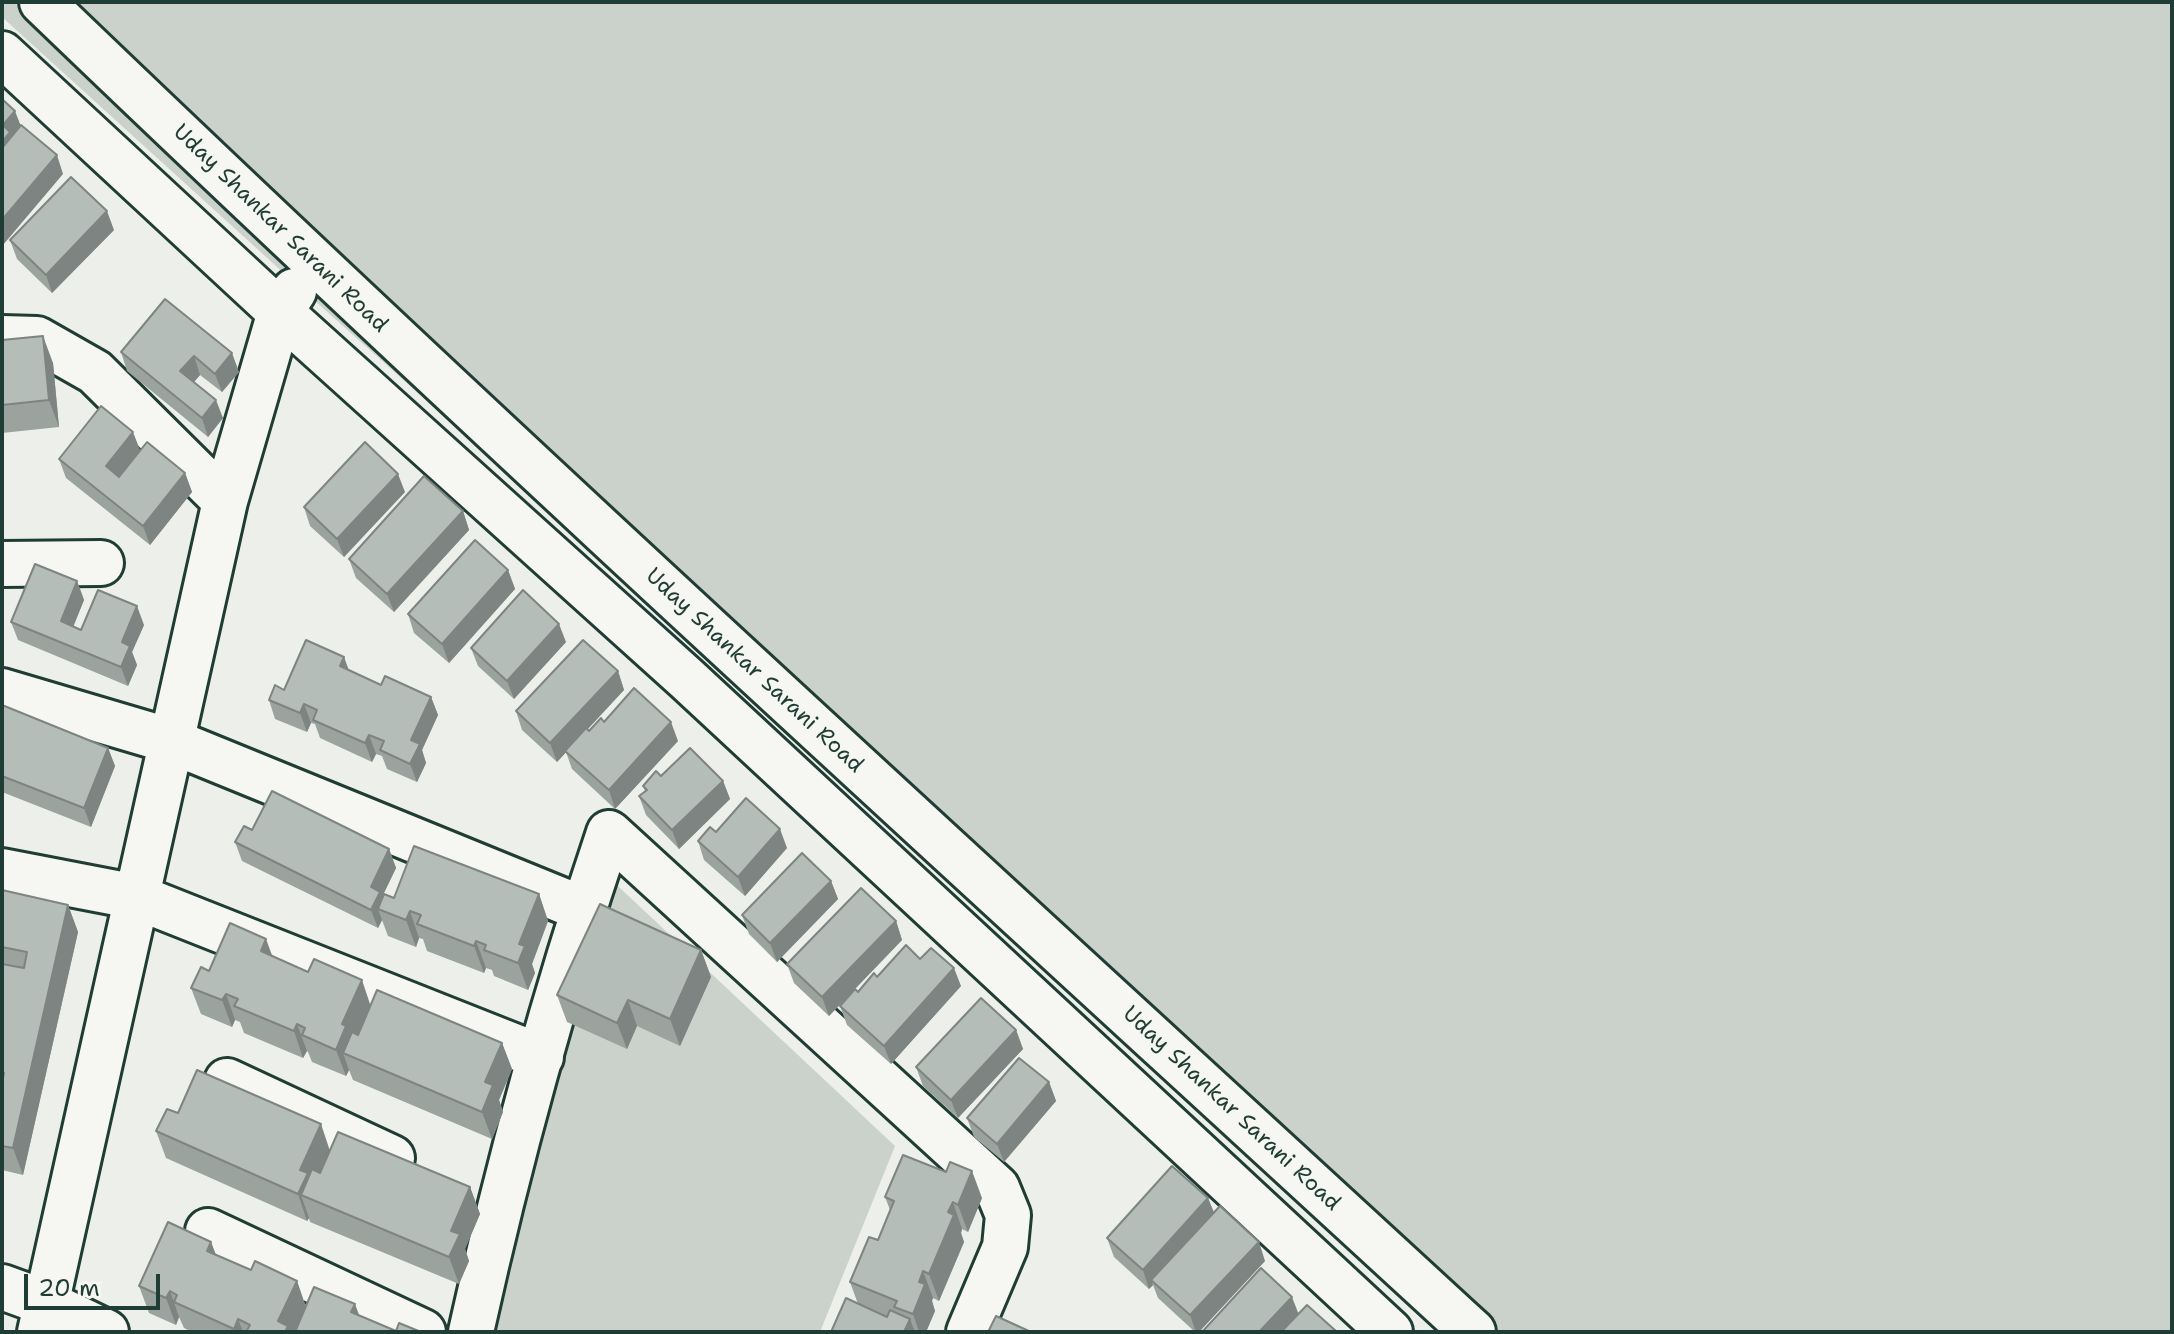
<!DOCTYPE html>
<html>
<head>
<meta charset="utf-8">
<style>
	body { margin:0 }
	#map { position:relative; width:2174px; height:1334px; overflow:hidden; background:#edefea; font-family:"Shantell Sans",sans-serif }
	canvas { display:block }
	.frame { position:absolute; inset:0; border:4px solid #1f3d34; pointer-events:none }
	.scale { position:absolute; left:24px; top:1274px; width:136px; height:36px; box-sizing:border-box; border:4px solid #1f3d34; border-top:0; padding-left:10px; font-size:24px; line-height:28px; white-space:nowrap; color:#1f3d34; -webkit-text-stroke:6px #f6f6f2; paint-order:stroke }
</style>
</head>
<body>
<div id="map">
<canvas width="2174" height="1334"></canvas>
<div class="frame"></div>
<div class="scale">20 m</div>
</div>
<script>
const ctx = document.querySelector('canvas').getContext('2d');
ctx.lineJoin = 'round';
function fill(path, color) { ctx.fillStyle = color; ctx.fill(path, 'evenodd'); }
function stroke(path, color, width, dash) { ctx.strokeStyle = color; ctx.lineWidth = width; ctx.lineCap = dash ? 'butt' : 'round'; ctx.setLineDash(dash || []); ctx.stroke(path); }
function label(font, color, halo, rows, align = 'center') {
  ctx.font = font + ' "Shantell Sans",sans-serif'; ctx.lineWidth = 6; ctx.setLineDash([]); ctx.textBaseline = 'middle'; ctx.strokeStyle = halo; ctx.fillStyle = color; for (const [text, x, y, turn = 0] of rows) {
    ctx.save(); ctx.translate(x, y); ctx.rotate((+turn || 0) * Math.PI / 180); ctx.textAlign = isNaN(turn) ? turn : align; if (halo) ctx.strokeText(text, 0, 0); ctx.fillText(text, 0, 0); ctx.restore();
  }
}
fill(new Path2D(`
	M2,2H2172V1332H1468L276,266L2,17Z
	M604,873L895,1146L820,1332H469Z`), '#cbd2cc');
const minor = new Path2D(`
	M42,2C511,453 994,891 1473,1332
	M2,54L280,312L687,679L1390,1332
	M2,338L37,339L95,372L225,501
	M2,564L101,563
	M2,691L171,741L583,909
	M2,871L137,897L541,1057
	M227,1081L392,1158
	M208,1231L423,1332
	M2,1287L46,1303L106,1332
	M40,1332L225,501L280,312L294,291
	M471,1332C508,1164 554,996 609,833L997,1188L1008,1215L1005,1247L969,1332`);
stroke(minor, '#1f3d34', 50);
stroke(minor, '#f6f6f2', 44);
fill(new Path2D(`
	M114,230L52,293L17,259L10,240Z
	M165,299L239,372L222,392L200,375L194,382L223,418L208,437L127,371L121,352Z
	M2,340L53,363L59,427L2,433Z
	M140,450L185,473L192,492L150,545L66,478L59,459Z
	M405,492L344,557L310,526L304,507Z
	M463,511L469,530L394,612L356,578L349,559Z
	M508,570L515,589L449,663L414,633L408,614Z
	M77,581L84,600L73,626L81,630L144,625L132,652L137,665L128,686L18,640L11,622Z
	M566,642L514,699L478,666L471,648Z
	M344,657L348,670L381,685L431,697L438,715L422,750L426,763L417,782L387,769L382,756L376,754L372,762L320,738L315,724L311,723L307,732L275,719L269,700L284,690Z
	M618,671L624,690L587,730L589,731L604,722L678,741L615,809L572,769L566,752L557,762L522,730L516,711Z
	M2,705L108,748L115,766L91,827L2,792Z
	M661,776L723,781L730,799L679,849L646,815L639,796L645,791L643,786Z
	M252,830L389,849L396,868L382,897V898L539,894L548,921L532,964L535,973L528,990L494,976L492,970L486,968L484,973L427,951L423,939L419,938L416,947L388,936L382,920L378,928L242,861L235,842Z
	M716,832L787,848L745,896L704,860L698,841Z
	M831,881L838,899L777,962L749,934L742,915Z
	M2,890L68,905L78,932L23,1175L2,1170Z
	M896,921L902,940L829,1016L794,983L787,964Z
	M701,950L711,977L680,1046L637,1026L627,1049L567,1022L557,995Z
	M273,956L371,1006L502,1043L512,1069L499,1100L503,1112L492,1139L353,1080L349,1070L346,1076L312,1062L308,1052L307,1051L303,1058L244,1033L240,1022L235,1020L232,1027L201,1014L191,988L209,971Z
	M920,959L961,986L891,1064L847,1025L840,1006L877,977Z
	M1016,1030L1023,1049L958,1118L923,1086L916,1067Z
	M1049,1082L1056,1101L1004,1162L974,1137L967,1118Z
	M178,1113L330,1150L470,1187L480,1214L465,1249L469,1261L459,1284L310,1222L309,1218L307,1221L166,1158L156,1131Z
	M885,1197L982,1198L968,1232L962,1229L961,1233L964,1242L939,1301L933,1298L932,1301L935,1311L926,1332H831L858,1304L850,1282L878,1240L890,1210Z
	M1208,1198L1214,1212L1265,1261L1199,1332H1195L1158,1298L1153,1285L1149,1289L1114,1257L1107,1238Z
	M211,1242L216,1255L251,1270L297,1281L306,1307L359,1316L396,1331L421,1332H192L184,1328L179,1317L176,1325L149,1313L139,1286Z`), '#9ba39e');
fill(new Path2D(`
	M15,111L22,129L2,168L3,125Z
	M57,155L63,174L3,245L2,220Z
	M107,211L114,230L52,293L46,275Z
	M43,336L53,363L59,427L49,400Z
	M232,353L239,372L222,392L215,374Z
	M194,356L200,375L187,390L180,371Z
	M216,400L223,418L208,437L202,418Z
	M133,432L140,450L113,484L106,466Z
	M185,473L192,492L150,545L143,526Z
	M398,474L405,492L344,557L337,539Z
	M463,511L469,530L394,612L387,594Z
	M508,570L515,589L449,663L442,644Z
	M77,581L84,600L68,640L61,621Z
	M137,606L144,625L132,652L137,665L128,686L121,667L122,642Z
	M559,624L566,642L514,699L507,681Z
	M344,657L351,676L340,666Z
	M618,671L624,690L557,762L550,743Z
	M431,697L438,715L422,750L426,763L417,782L410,764L411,740Z
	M304,704L311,723L307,732L300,713Z
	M671,722L678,741L615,809L609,790Z
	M369,735L376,754L372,762L365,743Z
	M108,748L115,766L91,827L84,808Z
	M723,781L730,799L679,849L672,830Z
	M780,829L787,848L745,896L738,877Z
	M389,849L396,868L382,897L387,911L378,909L382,920L378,928L371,910V887Z
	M831,881L838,899L777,962L770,943Z
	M539,894L548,921L532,964L535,973L528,990L518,963L519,944Z
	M68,905L78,932L23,1175L13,1148Z
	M410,911L419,938L416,947L406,920Z
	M896,921L902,940L829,1016L822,997Z
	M266,939L276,966L261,951Z
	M476,941L486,968L484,973L474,946Z
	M701,950L711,977L680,1046L670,1019Z
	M954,968L961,986L891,1064L884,1046Z
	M362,980L371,1007L354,1046L343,1053L349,1070L346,1076L336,1050L342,1024Z
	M226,994L235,1020L232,1027L222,1000Z
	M628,1000L637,1026L627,1049L617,1023Z
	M297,1024L307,1051L303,1058L294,1031Z
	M1016,1030L1023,1049L958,1118L951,1100Z
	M502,1043L512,1069L499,1100L503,1112L492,1139L482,1112L485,1082Z
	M1049,1082L1056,1101L1004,1162L997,1144Z
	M321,1124L330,1151L313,1189L301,1195L309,1218L307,1221L298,1194L300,1170Z
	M972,1171L982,1198L968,1232L958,1205Z
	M470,1187L480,1214L465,1249L469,1261L459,1284L449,1257L451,1231Z
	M1208,1198L1215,1216L1151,1280L1153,1285L1149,1289L1143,1270Z
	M953,1202L962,1229L961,1233L964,1242L939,1301L929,1274L948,1212Z
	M211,1242L221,1269L207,1251Z
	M1259,1242L1265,1261L1199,1332H1196L1190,1315Z
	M923,1271L933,1298L932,1301L935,1311L926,1332H919L913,1314L919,1282Z
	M297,1281L306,1308L295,1332H282L278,1321Z
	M170,1291L179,1317L176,1325L166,1298Z
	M1292,1297L1299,1315L1283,1332H1259Z
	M355,1304L365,1331L351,1312Z
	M238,1319L243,1332H235L234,1329Z
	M910,1319L915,1332H904Z`), '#7e8481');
const building = new Path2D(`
	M2,99L15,111L3,125L10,132L2,142Z
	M21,125L57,155L2,220V148Z
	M71,177L107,211L46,275L10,240Z
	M165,299L232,353L215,374L194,356L180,371L216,400L202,418L121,352Z
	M43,336L49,400L2,405V340Z
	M101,406L133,432L106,466L119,477L147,442L185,473L143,526L59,459Z
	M365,442L398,474L337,539L304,507Z
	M424,476L463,511L387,594L349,559Z
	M475,540L508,570L442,644L408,614Z
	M35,564L77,581L61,621L81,630L98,590L137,606L122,642L130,646L121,667L11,622Z
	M523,590L559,624L507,681L471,648Z
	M306,640L344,657L340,666L381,685L385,676L431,697L411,740L420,744L410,764L380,750L384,741L369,735L365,743L313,720L317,710L304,704L300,713L269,700L275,685L284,690Z
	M583,640L618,671L550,743L516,711Z
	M634,688L671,722L609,790L565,751L586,728L589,731L601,718L604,722Z
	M2,705L108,748L84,808L2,776Z
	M690,748L723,781L672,830L639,796L647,790L643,786L656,771L661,776Z
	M272,791L389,849L371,887L380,892L371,910L235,842L244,826L252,830Z
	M746,798L780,829L738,877L698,841L710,827L716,832Z
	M414,846L539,894L519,944L525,946L518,963L484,950L486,945L476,941L474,946L417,924L421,915L410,911L406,920L378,909L384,894L394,898Z
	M802,853L831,881L770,943L742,915Z
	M861,888L896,921L822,997L787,964Z
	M2,890L68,905L13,1148L2,1146V1082L4,1073L2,1072V964L24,968L27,952L2,947Z
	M600,904L701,950L670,1019L628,1000L617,1023L557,995Z
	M230,923L266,939L261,951L308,972L314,959L362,980L342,1024L346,1026L336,1050L302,1035L305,1028L297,1024L294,1031L234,1006L238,999L226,994L222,1000L191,988L201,967L209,971Z
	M906,945L920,959L931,948L954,968L884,1046L840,1006L855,989L858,992L874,973L877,977Z
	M377,990L502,1043L485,1082L493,1085L482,1112L343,1053L352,1032L358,1035Z
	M981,998L1016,1030L951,1100L916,1067Z
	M1019,1058L1049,1082L997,1144L967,1118Z
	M197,1070L321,1124L300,1170L308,1173L298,1194L156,1131L167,1109L178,1113Z
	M338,1132L470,1187L451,1231L460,1234L449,1257L301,1195L312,1169L320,1173Z
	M903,1155L946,1172L950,1162L972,1171L958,1205L953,1202L948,1212L954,1215L929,1274L923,1271L919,1282L925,1284L913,1314L894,1307L897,1301L850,1282L869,1237L878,1240L894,1201L885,1197Z
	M1172,1166L1208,1198L1143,1270L1107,1238Z
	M1220,1206L1259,1242L1190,1315L1151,1280Z
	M168,1222L211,1242L207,1251L251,1270L255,1261L297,1281L278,1321L288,1326L285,1332H246L250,1325L238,1319L234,1329L174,1302L177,1295L170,1291L166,1298L139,1286Z
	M1261,1268L1292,1297L1259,1332H1202Z
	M314,1287L355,1304L351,1312L396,1331L399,1323L421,1332H295Z
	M846,1298L887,1317L890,1310L910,1319L904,1332H831Z
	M1307,1305L1337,1332H1281Z
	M996,1316L1031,1332H988Z`);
fill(building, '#b4bdb8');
stroke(building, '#7e8481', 2);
label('22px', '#1f3d34', '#f6f6f2', [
	["Uday Shankar Sarani Road",280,229,44],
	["Uday Shankar Sarani Road",754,671,43],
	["Uday Shankar Sarani Road",1231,1109,43]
]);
</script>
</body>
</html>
